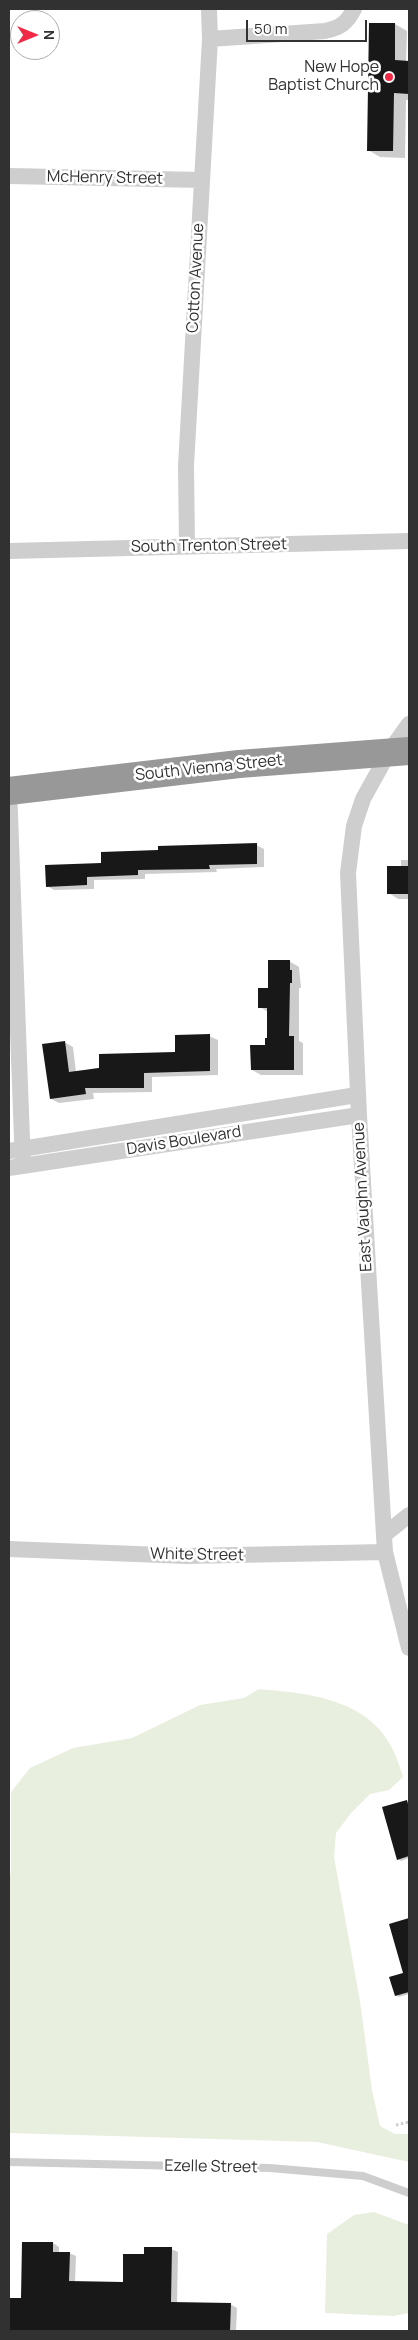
<!DOCTYPE html>
<html>
<head>
<meta charset="utf-8">
<style>
	body { margin:0 }
	#map { position:relative; width:418px; height:2340px; overflow:hidden; background:#fff; font-family:Manrope,sans-serif }
	canvas { display:block }
	.frame { position:absolute; inset:0; border:10px solid #313131; pointer-events:none }
	.north { position:absolute; left:10px; top:10px; width:50px; height:50px; box-sizing:border-box; background:#fff; border:1px solid #adadad; border-radius:50%; rotate:90deg; font-size:14px; font-weight:700; line-height:20px; text-align:center; color:#313131 }
	.north::after { content:''; display:block; margin:auto; width:18px; height:22px; background:#f22946; clip-path:polygon(50% 0,100% 100%,50% 72%,0 100%) }
	.scale { position:absolute; left:246px; top:20px; width:121px; height:22px; box-sizing:border-box; border:2px solid #313131; border-top:0; padding-left:6px; font-size:15px; line-height:18px; white-space:nowrap; color:#313131; -webkit-text-stroke:4px #fff; paint-order:stroke }
</style>
</head>
<body>
<div id="map">
<canvas width="418" height="2340"></canvas>
<div class="frame"></div>
<div class="north">N</div>
<div class="scale">50 m</div>
</div>
<script>
const ctx = document.querySelector('canvas').getContext('2d');
ctx.lineJoin = 'round';
function fill(path, color) { ctx.fillStyle = color; ctx.fill(path, 'evenodd'); }
function stroke(path, color, width, dash) { ctx.strokeStyle = color; ctx.lineWidth = width; ctx.lineCap = dash ? 'butt' : 'round'; ctx.setLineDash(dash || []); ctx.stroke(path); }
function label(font, color, halo, rows, align = 'center') {
  ctx.font = font + ' Manrope,sans-serif'; ctx.lineWidth = 5; ctx.setLineDash([]); ctx.textBaseline = 'middle'; ctx.strokeStyle = halo; ctx.fillStyle = color; for (const [text, x, y, turn = 0] of rows) {
    ctx.save(); ctx.translate(x, y); ctx.rotate((+turn || 0) * Math.PI / 180); ctx.textAlign = isNaN(turn) ? turn : align; if (halo) ctx.strokeText(text, 0, 0); ctx.fillText(text, 0, 0); ctx.restore();
  }
}
fill(new Path2D(`
	M259,1689C307,1693 368,1699 392,1748C397,1757 400,1768 403,1777L389,1790L370,1794L351,1813L336,1833L334,1857L360,2001L372,2090L380,2126L395,2134H409V2162L317,2142L9,2133V1881L11,1872V1792L30,1768L73,1748L132,1738L200,1705L244,1698Z
	M374,2212L409,2225V2313L393,2316L325,2313L327,2234L354,2215Z`), '#e9efdf');
fill(new Path2D(`
	M395,24L407,31L406,62H409V100H406L405,158L380,157L368,150Z
	M256,845L264,849V867L216,869L217,872L145,874V879L94,880V889L54,890L47,886L102,864Z
	M401,860H409V899H398L389,893L401,868Z
	M289,961L299,967L301,988H299V1041L303,1043V1075H261L252,1070L268,1039V1012L260,1007L269,989Z
	M209,1036L218,1040V1075L152,1077V1092L93,1093L94,1099L59,1103L51,1099L64,1042L73,1047L76,1072L177,1053Z
	M407,1801L409,1803V1858L401,1861L398,1859Z
	M409,1919V1994L399,1997L396,1995L405,1974L391,1925Z
	M53,2243L59,2247V2253H69L76,2256L75,2282L124,2283L145,2256L171,2249L178,2252L177,2304H230L237,2308L236,2331H9V2299L22,2300Z`), '#0003');
fill(new Path2D(`
	M369,23H395V60L409,61V94L394,93L393,151H367Z
	M257,843V864L209,865L210,869L138,870V875L87,877V885L46,887L45,865L101,863V852L158,850V846Z
	M387,866H409V894H387Z
	M268,960H290V970H292V983H290L289,1036H294V1070H251L250,1045H265V1038H267V1008H258V988H268Z
	M210,1034V1071L144,1073V1088H85L86,1094L50,1099L42,1044L65,1041L69,1072L99,1068V1054L175,1052V1035Z
	M407,1800L409,1808V1856L397,1860L382,1807Z
	M409,1918V1992L395,1996L389,1977L403,1973L389,1924Z
	M22,2242H53V2252H70L69,2281L123,2282V2254H144V2247H172L171,2302L231,2303L230,2331H9V2298H21Z`), '#181818');
stroke(new Path2D(`
	M396,2125L409,2122`), '#cecece', 3, [2.5, 2.5]);
stroke(new Path2D(`
	M9,2162L270,2168L363,2176L409,2193`), '#cecece', 8);
stroke(new Path2D(`
	M210,39L325,31C340,28 347,23 354,9
	M9,176L202,180
	M187,547L186,466L210,39L209,9
	M9,551L409,541
	M409,724L389,752L363,799L354,826L348,873L359,1115L385,1552L409,1648
	M9,788L23,1166
	M9,1151L357,1095
	M9,1168L359,1115
	M384,1535L409,1515
	M9,1549L186,1556L385,1552`), '#cecece', 16);
stroke(new Path2D(`
	M9,791L239,764L409,751`), '#989898', 28);
for (const [x, y, r, color] of [
	[389,77,5,"#f22946"]
]) { const dot = new Path2D(); dot.arc(x, y, r, 0, 2 * Math.PI); ctx.fillStyle = color; ctx.fill(dot); stroke(dot, '#fff', 2); }
label('16px', '#313131', '#fff', [
	["New Hope",379,68],
	["Baptist Church",379,86]
], 'right');
label('16px', '#313131', '#fff', [
	["McHenry Street",105,178,1],
	["Cotton Avenue",196,278,-87],
	["South Trenton Street",209,546,-1],
	["South Vienna Street",209,768,-6],
	["Davis Boulevard",184,1141,-9],
	["East Vaughn Avenue",363,1197,-93],
	["White Street",197,1555,1],
	["Ezelle Street",211,2167,1]
]);
</script>
</body>
</html>
